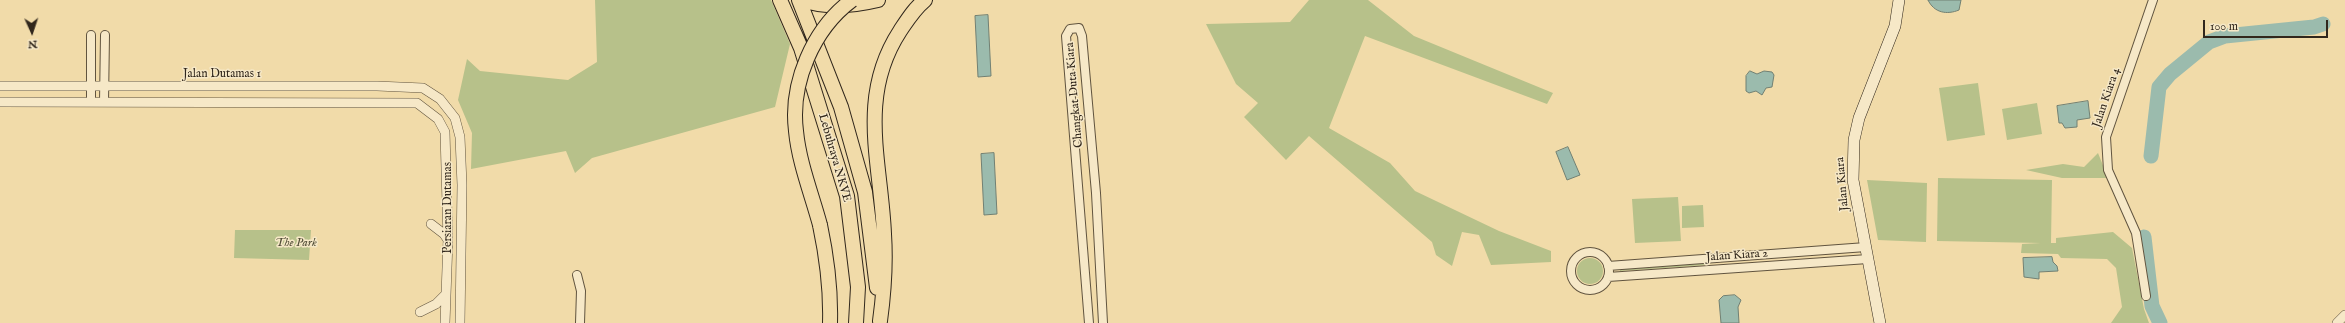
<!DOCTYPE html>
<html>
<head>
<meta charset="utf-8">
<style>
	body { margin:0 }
	#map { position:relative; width:2345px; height:323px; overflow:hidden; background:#f1dba9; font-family:"IM FELL English",serif }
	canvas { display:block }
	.north { position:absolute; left:12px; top:12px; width:40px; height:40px; -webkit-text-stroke:3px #f6e8c7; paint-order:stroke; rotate:177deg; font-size:11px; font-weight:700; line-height:16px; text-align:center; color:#31271c }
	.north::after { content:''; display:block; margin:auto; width:14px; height:18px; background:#31271c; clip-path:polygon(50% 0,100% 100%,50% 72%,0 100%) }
	.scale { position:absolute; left:2203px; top:20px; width:125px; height:18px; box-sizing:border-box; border:2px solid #31271c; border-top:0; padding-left:5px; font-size:12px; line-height:14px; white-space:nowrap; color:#31271c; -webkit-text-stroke:3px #f6e8c7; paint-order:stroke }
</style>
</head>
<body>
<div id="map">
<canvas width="2345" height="323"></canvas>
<div class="north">N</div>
<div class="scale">100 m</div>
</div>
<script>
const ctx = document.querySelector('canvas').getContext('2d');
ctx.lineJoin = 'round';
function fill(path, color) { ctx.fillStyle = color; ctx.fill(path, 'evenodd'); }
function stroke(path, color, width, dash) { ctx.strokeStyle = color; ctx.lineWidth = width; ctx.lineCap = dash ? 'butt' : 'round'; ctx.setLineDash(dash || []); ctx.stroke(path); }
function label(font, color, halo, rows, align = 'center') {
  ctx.font = font + ' "IM FELL English",serif'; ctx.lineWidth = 3; ctx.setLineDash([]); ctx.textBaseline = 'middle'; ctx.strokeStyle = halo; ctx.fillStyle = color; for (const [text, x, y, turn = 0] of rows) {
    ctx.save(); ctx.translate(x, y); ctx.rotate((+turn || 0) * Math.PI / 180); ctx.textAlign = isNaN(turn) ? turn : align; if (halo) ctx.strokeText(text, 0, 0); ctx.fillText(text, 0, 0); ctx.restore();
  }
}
fill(new Path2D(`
	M595,0H771L790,44L775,107L592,158L575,173L566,151L471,169L472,133L458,100L467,59L480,71L568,80L597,62Z
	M1309,0H1368L1414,36L1553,93L1547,104L1365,36L1329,128L1390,163L1415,191L1499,231L1551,251V262L1491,265L1479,235L1462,232L1452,266L1436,255L1432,242L1309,136L1286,160L1244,117L1258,103L1236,84L1206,24L1290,22Z
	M1978,83L1985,135L1947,141L1939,88Z
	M2037,103L2042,134L2007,140L2002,109Z
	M2098,153L2108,178H2062L2026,170L2063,164L2084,167Z
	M1938,178L2052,180L2051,243H2056V238L2113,232L2132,248L2144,309L2149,323H2111L2122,307L2116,268L2107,259L2061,258L2058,254L2021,253L2022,244L2041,243L1937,241Z
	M1867,180L1927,183L1926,242L1878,240Z
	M1678,197L1681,241L1635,243L1632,199Z
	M1703,205L1704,227L1682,228V206Z
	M235,230H311L309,260L234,258Z
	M1577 271a13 13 0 1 1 26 0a13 13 0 1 1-26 0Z
	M1706,262V265L1620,271V268Z`), '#b7c18a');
const water = new Path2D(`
	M1928,0H1961L1959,10C1947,15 1934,13 1928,0Z
	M988,15L991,76L978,77L975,16Z
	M1750,71L1757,74L1764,71L1772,72L1774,75L1772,87L1766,88L1762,95L1756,91L1749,93L1746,91V76Z
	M2088,101L2090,118L2077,120V127L2065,128L2062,123H2059L2057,106Z
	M1568,147L1580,175L1567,180L1556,152Z
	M994,153L997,214L984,215L981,154Z
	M2052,257L2053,262L2057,266L2058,271L2039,272V279L2024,277L2023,258Z
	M1735,295L1741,300L1738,307L1739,323H1721L1719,300L1723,296Z`);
fill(water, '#9bbbad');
stroke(water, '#718073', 1);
stroke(new Path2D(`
	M2151,156L2159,87L2170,74L2209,42L2225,36L2314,27L2323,24
	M2144,237L2152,306L2160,323`), '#9bbbad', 15);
const minor = new Path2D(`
	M91,102V35
	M104,102L105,35
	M1571 271a19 19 0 1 1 38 0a19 19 0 1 1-38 0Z
	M1608,266L1866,247
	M577,275L581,291L580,323
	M1608,277L1868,259
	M2146,296L2136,233L2108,170L2106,137L2153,0
	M1089,323L1066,36L1070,29L1079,28L1082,36L1096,193L1103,323`);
const tertiary = new Path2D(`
	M0,86H377L423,88L440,99L455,118L460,137L462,185L460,323
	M0,102L417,103L438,119L445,132L448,240L445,323
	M431,224L444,234L448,240
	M420,312L436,304L446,294
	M2337,323L2345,315`);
const secondary = new Path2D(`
	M1880,323L1853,180L1854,140L1859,118L1895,26L1899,0`);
const motorway = new Path2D(`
	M780,0L801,48L847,196L858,287L856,323
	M799,0L841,107L865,192L877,288
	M803,0C827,9 853,6 878,0
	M820,225C827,258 831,289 830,323
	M880,321C884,292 886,264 884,234C881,162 857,97 900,31C908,19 914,9 925,0`);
stroke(minor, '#61543f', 10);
stroke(tertiary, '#61543f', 10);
stroke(secondary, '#31271c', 12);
stroke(motorway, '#31271c', 16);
stroke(minor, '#f6e8c7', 8);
stroke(tertiary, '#f6e8c7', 9);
stroke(secondary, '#f6e8c7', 11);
stroke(motorway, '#f1dba9', 14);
const motorwayBridge = new Path2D(`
	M820,225C812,195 799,163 796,131C790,83 813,29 852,0`);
stroke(motorwayBridge, '#31271c', 16, []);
stroke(motorwayBridge, '#f1dba9', 14);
label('12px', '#31271c', '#f6e8c7', [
	["Jalan Dutamas 1",222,75],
	["Changkat Duta Kiara",1075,95,-95],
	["Jalan Kiara 4",2107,98,-71],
	["Lebuhraya NKVE",834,158,74],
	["Jalan Kiara",1843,184,-95],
	["Persiaran Dutamas",449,208,-90],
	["Jalan Kiara 2",1737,256,-4]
]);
label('italic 12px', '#524e38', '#f6e8c7', [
	["The Park",296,244]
]);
</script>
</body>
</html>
